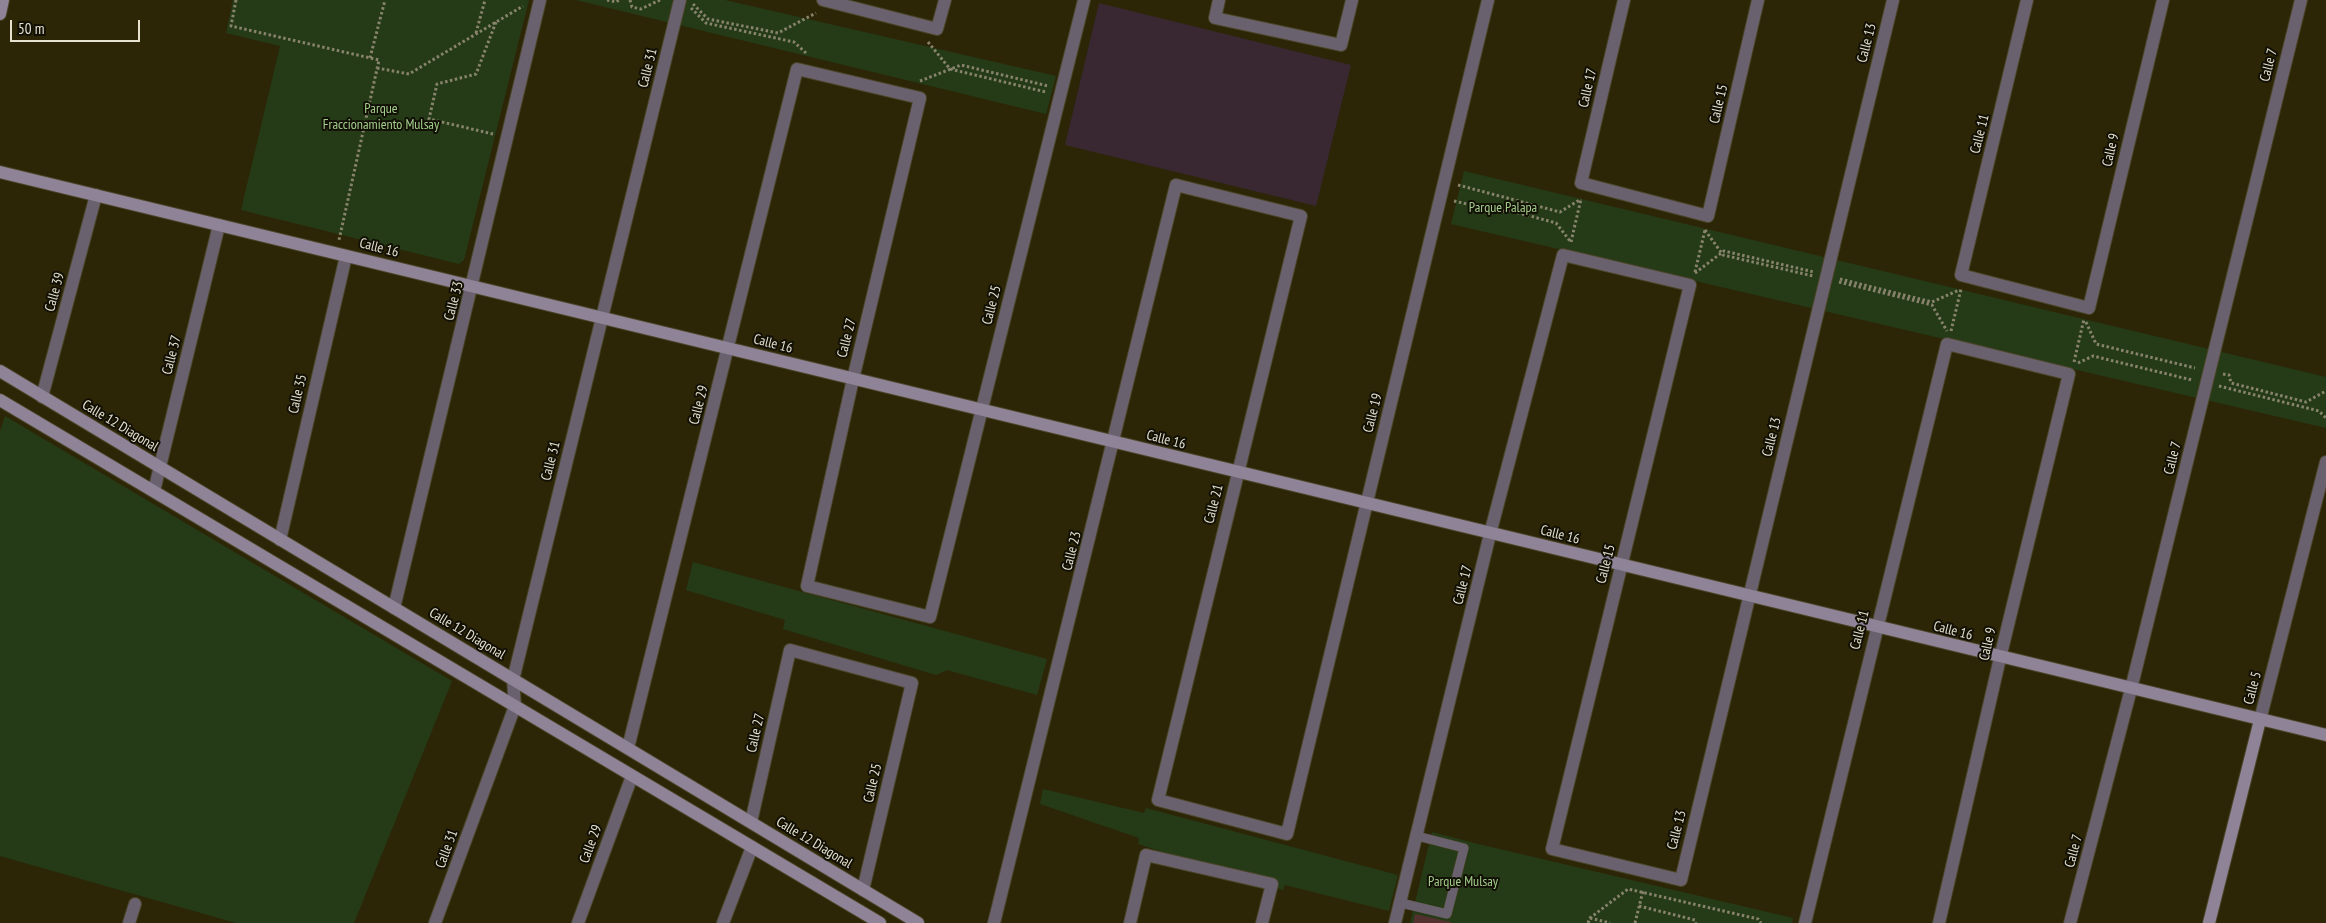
<!DOCTYPE html>
<html>
<head>
<meta charset="utf-8">
<style>
	body { margin:0 }
	#map { position:relative; width:2326px; height:923px; overflow:hidden; background:#2c2607; font-family:"PT Sans Narrow",sans-serif }
	canvas { display:block }
	.scale { position:absolute; left:10px; top:20px; width:130px; height:22px; box-sizing:border-box; border:2px solid #e5e2d0; border-top:0; padding-left:6px; font-size:15px; line-height:18px; white-space:nowrap; color:#e5e2d0; -webkit-text-stroke:4px #120f04; paint-order:stroke }
</style>
</head>
<body>
<div id="map">
<canvas width="2326" height="923"></canvas>
<div class="scale">50 m</div>
</div>
<script>
const ctx = document.querySelector('canvas').getContext('2d');
ctx.lineJoin = 'round';
function fill(path, color) { ctx.fillStyle = color; ctx.fill(path, 'evenodd'); }
function stroke(path, color, width, dash) { ctx.strokeStyle = color; ctx.lineWidth = width; ctx.lineCap = dash ? 'butt' : 'round'; ctx.setLineDash(dash || []); ctx.stroke(path); }
function label(font, color, halo, rows, align = 'center') {
  ctx.font = font + ' "PT Sans Narrow",sans-serif'; ctx.lineWidth = 4; ctx.setLineDash([]); ctx.textBaseline = 'middle'; ctx.strokeStyle = halo; ctx.fillStyle = color; for (const [text, x, y, turn = 0] of rows) {
    ctx.save(); ctx.translate(x, y); ctx.rotate((+turn || 0) * Math.PI / 180); ctx.textAlign = isNaN(turn) ? turn : align; if (halo) ctx.strokeText(text, 0, 0); ctx.fillText(text, 0, 0); ctx.restore();
  }
}
fill(new Path2D(`
	M1099,3L1351,65L1316,206L1065,145Z`), '#392831');
fill(new Path2D(`
	M233,0H529L464,260L459,264L241,210L280,46L226,33Z
	M576,0H725L1056,76L1046,114Z
	M1464,171L2326,377V428L1451,224Z
	M5,416L452,681L354,923H236L0,856V431Z
	M693,562L1047,659L1037,695L947,670L936,675L783,629L785,620L686,590Z
	M1043,789L1144,813L1146,808L1398,875L1389,911L1285,885L1283,890L1138,844L1139,838L1040,804Z
	M1432,832L1474,843L1793,918L1792,923H1410Z`), '#253b17');
fill(new Path2D(`
	M1415,914L1451,922V923H1413Z`), '#52312f');
const lane = new Path2D(`
	M1401,903L1447,914L1464,848L1417,836`);
const street = new Path2D(`
	M823,0L937,29L945,0
	M1219,0L1215,18L1341,45L1352,0
	M1624,0L1581,183L1708,216L1758,0
	M2027,0L1961,275L2089,308L2163,0
	M42,397L96,195
	M154,491L219,225
	M280,540L346,256
	M394,608L540,0
	M2260,720L2326,462
	M628,748L797,69L920,98L853,379L807,586L930,617L1084,0
	M751,822L790,650L912,683L863,890
	M129,923L135,904
	M435,923L515,706L513,680L680,0
	M578,923L632,776
	M723,923L752,847
	M994,923L1176,185L1301,216L1158,800L1287,834L1488,0
	M1130,923L1146,855L1272,884L1262,923
	M1395,923L1490,534L1563,255L1690,285L1552,849L1681,880L1893,0
	M1805,923L1947,344L2069,374L2000,658L1939,923
	M2070,923L2131,689L2301,0`);
const secondary = new Path2D(`
	M0,14L3,0
	M0,172L2326,735
	M0,371L918,923
	M0,400L880,923
	M2209,923L2260,720`);
stroke(lane, '#4a4427', 10);
stroke(street, '#4a4427', 14);
stroke(secondary, '#4a4427', 14);
stroke(new Path2D(`
	M236,0L231,26L379,60L339,240
	M607,0L616,2L619,0
	M630,0L632,7L641,9L660,0
	M693,4L708,19L778,33L816,13
	M691,8L706,23L794,42L806,53
	M476,33L485,0
	M928,42L950,69L1046,92
	M370,58L385,0
	M377,68L409,74L523,6
	M920,81L961,65L1048,86
	M493,134L429,119L437,84L476,74L496,22
	M1458,185L1560,212L1581,199
	M1454,201L1500,212L1508,210L1556,223L1570,241
	M1705,230L1723,255L1813,276
	M1571,242L1581,199
	M1695,272L1705,230
	M1695,273L1724,251L1814,272
	M1840,279L1932,302L1959,290
	M1839,282L1932,305L1947,331
	M2086,322L2096,344L2195,368
	M1951,331L1961,289
	M2074,362L2084,319
	M2078,363L2093,356L2192,380
	M2223,374L2229,375L2231,383L2306,402L2326,391
	M2219,386L2319,411L2326,418
	M1639,906L1695,920L1696,923
	M1590,918L1610,923
	M1588,923L1590,918L1628,889L1758,919L1761,923
	M1635,923L1643,891`), '#88846b', 3, [2.5, 2.5]);
stroke(lane, '#69626e', 9);
stroke(street, '#69626e', 12);
stroke(secondary, '#8e8397', 12);
label('14px', '#e5e2d0', '#120f04', [
	["Calle 13",1867,43,-76],
	["Calle 7",2269,65,-76],
	["Calle 31",648,68,-76],
	["Calle 17",1588,88,-77],
	["Calle 15",1719,104,-77],
	["Calle 11",1980,134,-76],
	["Calle 9",2111,150,-77],
	["Calle 16",379,248,14],
	["Calle 39",55,292,-75],
	["Calle 33",454,301,-76],
	["Calle 25",992,305,-76],
	["Calle 27",847,338,-76],
	["Calle 16",773,344,14],
	["Calle 37",172,355,-76],
	["Calle 35",298,394,-77],
	["Calle 29",699,405,-76],
	["Calle 19",1373,413,-76],
	["Calle 12 Diagonal",120,426,31],
	["Calle 13",1772,437,-76],
	["Calle 16",1166,440,14],
	["Calle 7",2173,458,-76],
	["Calle 31",551,461,-76],
	["Calle 21",1214,504,-76],
	["Calle 16",1560,535,14],
	["Calle 23",1072,551,-76],
	["Calle 15",1606,564,-76],
	["Calle 17",1463,585,-76],
	["Calle 11",1860,630,-76],
	["Calle 16",1953,631,14],
	["Calle 12 Diagonal",467,634,31],
	["Calle 9",1988,644,-77],
	["Calle 5",2253,688,-75],
	["Calle 27",756,733,-77],
	["Calle 25",873,783,-77],
	["Calle 13",1677,830,-76],
	["Calle 12 Diagonal",814,843,31],
	["Calle 29",591,844,-70],
	["Calle 31",447,849,-70],
	["Calle 7",2074,851,-75]
]);
label('14px', '#a3ce8c', '#120f04', [
	["Parque",381,109],
	["Fraccionamiento Mulsay",381,125],
	["Parque Palapa",1503,208],
	["Parque Mulsay",1463,882]
]);
</script>
</body>
</html>
